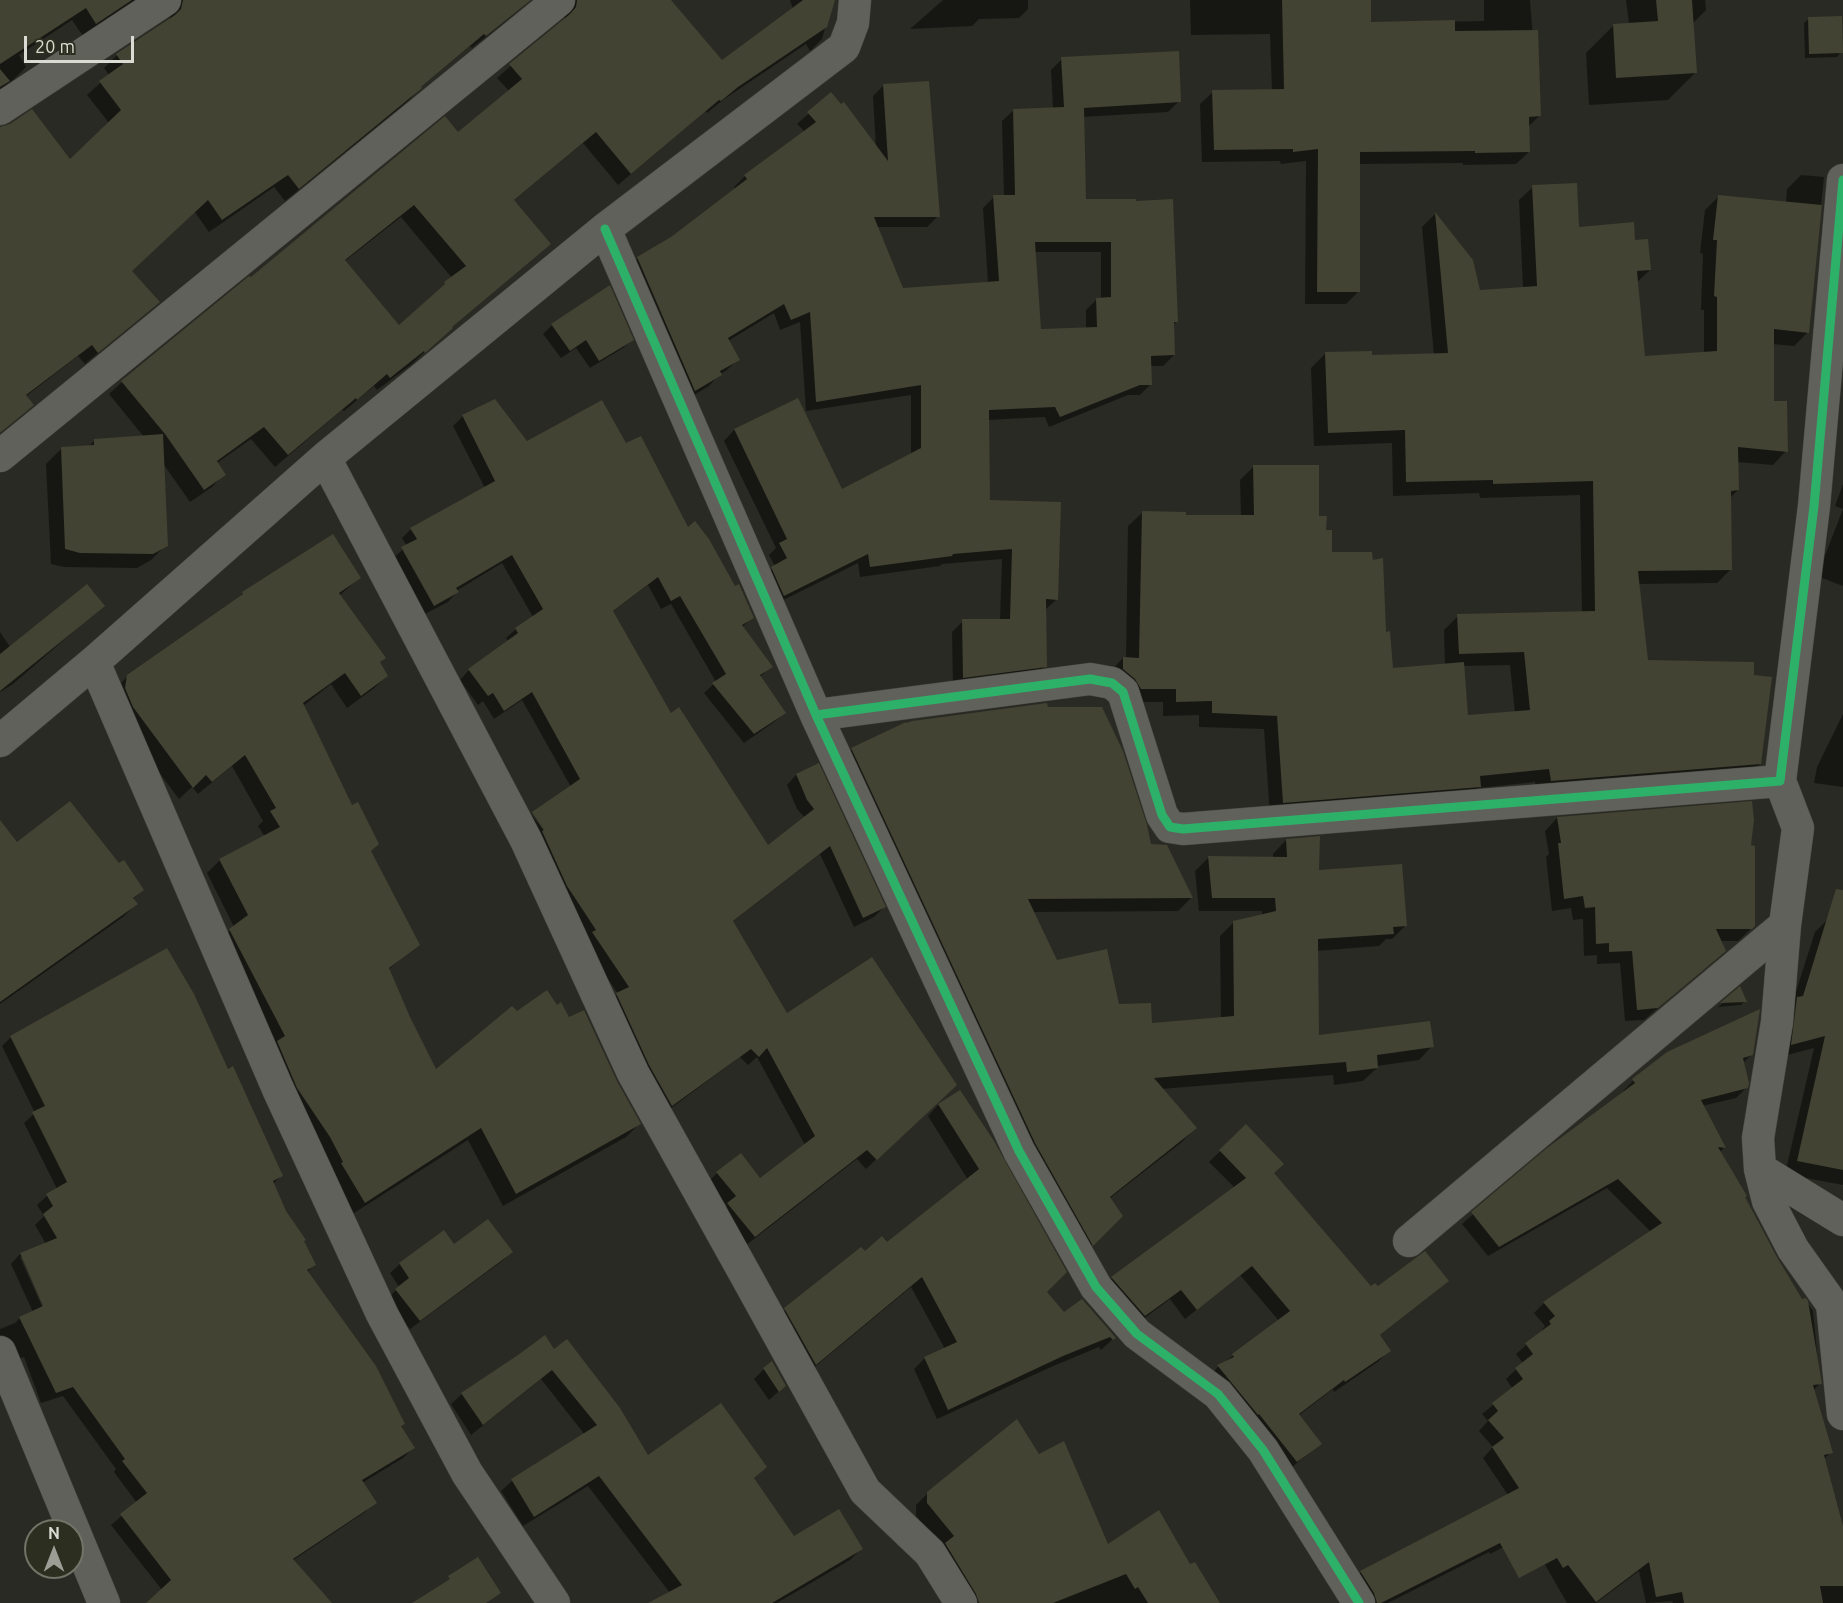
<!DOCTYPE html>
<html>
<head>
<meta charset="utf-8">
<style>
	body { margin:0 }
	#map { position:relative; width:1843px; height:1603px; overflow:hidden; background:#2a2a24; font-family:Ubuntu,sans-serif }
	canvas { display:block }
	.north { position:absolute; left:24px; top:1519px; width:60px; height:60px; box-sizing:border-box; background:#2c2e20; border:2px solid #727468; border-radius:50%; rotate:0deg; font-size:16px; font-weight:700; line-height:24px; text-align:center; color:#dadcd3 }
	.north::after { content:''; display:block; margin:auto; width:21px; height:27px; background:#9c9e96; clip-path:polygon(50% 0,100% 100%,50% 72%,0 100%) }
	.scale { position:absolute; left:24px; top:36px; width:110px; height:27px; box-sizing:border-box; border:3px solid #dadcd3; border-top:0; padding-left:8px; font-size:18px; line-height:21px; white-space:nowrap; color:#dadcd3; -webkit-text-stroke:4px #2c2e20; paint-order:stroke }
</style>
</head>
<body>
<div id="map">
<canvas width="1843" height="1603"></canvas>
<div class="north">N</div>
<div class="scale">20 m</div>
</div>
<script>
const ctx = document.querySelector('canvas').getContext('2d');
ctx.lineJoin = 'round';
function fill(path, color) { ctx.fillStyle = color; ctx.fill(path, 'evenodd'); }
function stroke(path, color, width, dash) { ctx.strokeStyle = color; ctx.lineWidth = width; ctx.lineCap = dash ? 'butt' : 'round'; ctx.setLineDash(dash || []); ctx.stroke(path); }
fill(new Path2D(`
	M0,0H137L83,36L72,20L19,55L26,67L13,80L0,89Z
	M164,0H531L472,48L470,46L420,88L408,101L285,201L274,187L209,232L194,211L131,271L158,302L85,364L78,356L25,397L32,405L0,433V128L70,161L109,123L87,95L109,75L104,68L117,55L169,21L171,13Z
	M558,0H669L721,62L793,9L790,0H833L822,39L810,51L806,44L723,100L707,113L706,111L618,185L583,143L513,201L549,244L451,327L412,364L377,390L374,386L344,411L342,410L275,467L251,439L217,463L224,474L212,487L190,502L162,462L166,545L151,560L137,568L64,567L51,564L46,464L61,449L88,447L94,441L144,437L109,394L122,382L250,279L458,134L509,91L497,78L564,20L565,11ZM401,217L452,278L399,327L345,261Z
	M943,0H1028V9L1019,18L979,19L972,26L910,29Z
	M1190,0H1369L1370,23L1484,21V0H1530L1539,116L1528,127L1529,152L1516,164L1463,165V163L1359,164V291L1346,304H1305L1306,161L1281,164L1280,161L1202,162L1200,104L1213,92L1272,91L1270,34L1191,35Z
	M1626,0H1705L1706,10L1692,24L1696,72L1668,100L1589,105L1586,53L1613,26L1629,24Z
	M1809,19L1841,52L1837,57L1805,58L1804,23Z
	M1062,59L1179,101L1168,112L1082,117L1084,200L1177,321L1172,326L1174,355L1163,366H1150L1151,384L1140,395H1128L1049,427L1045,417L987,420L988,502L1057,599L1045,610V666L1035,677L953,687L952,632L963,621H1000L1002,559L942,564L940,566L860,577L858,563L773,605L761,579L775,566L769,555L776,548L724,441L734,430L797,400L841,491L911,454V395L806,411L800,322L780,330L774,313L728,341L738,359L727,370L719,375L709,386L684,401L627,269L638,258L672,238L736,189L734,187L745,176L805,132L797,124L831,94L876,148L873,96L884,85L938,216L927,227H876L902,289L988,283L983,208L994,197H1004L1002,121L1013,111L1053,109L1051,70ZM1034,252H1101V299L1096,300L1086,310V329L1040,330Z
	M1801,175L1824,177L1808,332L1794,346L1772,344V403L1786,451L1773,465L1737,462L1738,490L1730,498L1731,569L1717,583L1638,584L1647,661L1760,764L1746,778L1537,794L1535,782L1478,788L1466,800L1270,816L1264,729L1199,727V715L1163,716V702H1127L1110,672L1123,658L1126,659L1128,526L1142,513L1185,517L1241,516L1240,480L1254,466L1317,517L1325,532L1330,553L1385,633L1391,670L1445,665L1444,630L1458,616L1582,613L1580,495L1480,498L1479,493L1393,496L1392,443L1314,446L1311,368L1325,354L1370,357L1434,355L1422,227L1435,214L1472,261L1479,291L1523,288L1519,200L1533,187L1577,228L1634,242L1650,270L1636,283L1643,357L1704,353V310H1701L1703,254L1700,253L1705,210L1719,196L1786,203L1787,189ZM1510,665L1515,713L1467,717L1462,666Z
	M609,287L632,340L623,348L590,368L576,348L561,358L543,334L552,325Z
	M463,416L526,443H610L687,529L752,618L742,627L771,666L760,677L784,713L774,722L744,743L704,693L716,682L671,604L661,609L648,585L612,612L670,715L767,847L805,818L797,809L787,785L796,775L818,765L884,907L874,917L854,927L820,854L732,922L787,1015L945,1094L866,1169L857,1159L745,1246L719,1213L727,1206L708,1182L717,1173L760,1180L805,1145L757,1057L748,1065L740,1057L663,1114L608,1004L618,994L584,943L523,822L531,814L548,836L571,787L522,700L494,719L483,701L478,705L460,680L469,670L509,642L506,638L516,629L533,617L502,563L456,591L457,592L448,602L425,614L393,558L407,546L402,538L411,529L485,488L453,426Z
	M1843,484V509L1835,506Z
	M1843,509V586L1817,576Z
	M359,578L339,596L387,676L373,689L347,708L331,684L303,706L370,852L418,944L388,970L409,1018L436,1071L517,1013L557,1007L569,1019L615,1081L639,1124L626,1137L503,1206L468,1140L351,1215L216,943L234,927L207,873L220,860L265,837L258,826L263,821L232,766L198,794L192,787L179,799L120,720L115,689L128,676L235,602L243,593Z
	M103,606L13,684L0,692V632L10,647Z
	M1843,714V787L1814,783L1817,767Z
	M852,749L1150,846L1191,898L1178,911L1033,912L1056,962L1118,1006L1151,1025L1221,1019L1220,936L1233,923L1262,916V911H1199L1195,871L1209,857L1273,859V854L1286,840L1317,872L1406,925L1392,939H1386L1379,946L1316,951L1318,1037L1432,1046L1419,1060L1377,1066V1068L1363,1081L1334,1085L1333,1075L1161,1089L1195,1128L1182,1142L1110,1198L1121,1216L1079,1257L839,762Z
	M1557,818L1750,847L1754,926L1738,941H1720L1724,951L1644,1020L1625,1021L1620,963L1597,964V955L1584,956L1583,919L1573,920L1571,908L1552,911L1546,857L1549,854L1545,831Z
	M0,823L17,844L119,865L142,890L132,900L136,904L123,917L0,1004Z
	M1828,919L1843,924V1185L1785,1174L1814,1048L1780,1057L1792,1004L1815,932Z
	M1740,989L1745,1001L1741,1005L1718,1007Z
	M11,1037L228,1072L281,1176L273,1184L285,1212L314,1265L307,1272L413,1448L403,1458L362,1483L375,1502L365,1512L292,1561L324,1603H148L162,1590L111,1525L137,1503L114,1472L116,1469L63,1396L41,1403L24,1357L10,1362L0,1346V1329L15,1323L20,1318L33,1312L11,1264L20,1254L46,1244L35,1225L44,1216L37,1205L47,1196L57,1189L24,1123L35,1113L2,1046ZM20,1257H23L48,1312L45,1313Z
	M1752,1054L1743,1063L1746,1088L1736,1098L1702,1106L1724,1148L1720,1152L1744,1198L1801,1300H1805L1813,1311L1820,1383L1813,1391L1831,1452L1823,1460L1843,1532V1603H1673L1672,1601L1646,1603L1639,1571L1596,1603H1567L1544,1563L1562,1517L1490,1554L1489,1552L1388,1603H1364L1351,1582L1361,1572L1508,1495L1483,1458L1493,1447L1479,1431L1488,1421L1482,1414L1513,1389L1506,1379L1523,1363L1516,1354L1540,1333L1545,1326L1534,1313L1544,1303L1651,1232L1607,1188L1488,1256L1462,1224L1548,1149L1625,1093L1623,1091L1633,1081Z
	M959,1092L1045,1292L1064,1314L1114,1338L1101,1350L1099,1347L1051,1367L937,1419L914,1369L925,1358L945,1349L911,1287L805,1375L775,1320L786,1309L864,1254L887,1244L968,1180L928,1116L938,1105Z
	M1246,1126L1272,1174L1371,1288L1447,1281L1436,1291L1379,1336L1389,1350L1379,1361L1334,1392L1333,1389L1298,1416L1320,1444L1286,1472L1208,1377L1218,1367L1279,1321L1240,1275L1185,1319L1170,1299L1134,1326L1102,1289L1112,1278L1235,1188L1209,1162Z
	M454,1246L511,1252L502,1261L410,1329L387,1299L399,1287L390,1273L400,1264Z
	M554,1351L648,1457L765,1467L753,1479L794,1538L861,1549L850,1560L777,1603H654L670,1593L588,1486L523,1526L501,1491L512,1481L585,1435L541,1379L471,1435L451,1404L462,1394Z
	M764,1369L785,1386L769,1400L754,1379Z
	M1039,1456L1108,1546L1190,1566L1218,1603H963L942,1548L916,1516V1505L928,1493Z`), '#0007');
fill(new Path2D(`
	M0,0H132L96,24L86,8L0,64Z
	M183,0H531L486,36L484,34L421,87L422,88L299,189L288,175L222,220L208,200L132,271L160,302L98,353L92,345L26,395L34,405L0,433V127L10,124L32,109L70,159L121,110L99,81L123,64L116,54L175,15L181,9Z
	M577,0H671L722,60L803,0H835L827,27L738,87L721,101L719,100L631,174L596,132L514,200L551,244L452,327L453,328L425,353L424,351L390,378L387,374L357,400L356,398L288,455L264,427L217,461L226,475L204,490L165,434L121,381L249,276L251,277L445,116L458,132L522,79L509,64L570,14L576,7ZM414,205L466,266L444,282L445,284L399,325L345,260Z
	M1282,0H1371V22L1455,20V31L1538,30L1541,116L1529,117L1530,152L1475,153V151L1360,152V292H1317L1318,149L1293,152V149L1214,150L1212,90L1284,89Z
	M1656,0H1692L1697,73L1616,78L1613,24L1658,21Z
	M1842,16L1843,53L1809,54L1808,17Z
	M1179,51L1181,102L1084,108L1086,199H1136V201L1173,199L1178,322H1174L1175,355L1151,356L1152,385H1140L1060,417L1055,407L989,410L990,500L1061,502L1058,600L1046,599L1047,667L963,678L962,619H1010L1012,549L953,554L952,556L870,567L868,554L784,596L771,567L787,558L779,543L787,539L734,429L798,398L842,489L921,448V385L816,402L810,312L791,320L784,304L728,338L740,360L720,371L722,375L695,391L637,257L671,237L747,179L744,175L816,122L807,112L831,92L841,104L844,102L888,161L883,84L929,81L940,217H874L903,288L999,281L993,195H1015L1013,109L1064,107L1061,57ZM1035,242H1111V297L1096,298L1097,327L1041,329Z
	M0,69L10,81L0,87Z
	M1577,183L1579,227L1634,222L1635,240L1648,239L1651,270L1637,271L1645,356L1717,351V297L1714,296L1717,240H1713L1718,195L1822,205L1809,333L1774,329V401H1787L1788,452L1738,447L1739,490L1731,491L1732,570L1638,571L1648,660L1754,662V675L1772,677L1761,764L1551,781L1549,769L1480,776L1481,787L1283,803L1277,716L1212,713V701L1176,702V689H1141L1135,679L1123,669V657L1139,658L1142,511L1186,512V515H1254L1253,465H1319V516H1327L1326,530H1332V552H1372L1373,560L1383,558L1386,632L1390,631L1393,668L1464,662L1468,715L1530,710L1524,652L1459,654L1457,614L1595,611L1593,481L1493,484V480L1406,482L1405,430L1328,433L1325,352L1372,351V355L1448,353L1435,212L1473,260L1480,290L1537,286L1532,185Z
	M610,285L634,340L599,361L586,340L570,351L551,324Z
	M495,399L527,441L602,400L626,443L641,436L688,527L695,521L709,539L735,586L739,584L754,618L742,625L773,667L760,675L786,713L754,734L712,683L726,674L680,596L671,601L658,577L613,611L671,713L679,707L768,845L814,809L807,800L796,774L819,763L886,907L863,918L830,846L733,921L787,1013L872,957L957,1085L877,1160L867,1150L755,1237L727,1203L736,1196L716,1172L741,1153L760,1178L815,1136L767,1048L759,1057L751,1049L672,1106L649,1065L616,993L629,987L592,932L596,930L567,886L542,831L544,830L532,812L580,779L532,692L504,711L493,693L488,696L468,669L518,633L515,628L543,609L512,555L456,588L459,592L434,606L401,547L417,539L410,528L495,481L462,415Z
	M163,434L168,546L153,554L80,553L65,549L61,447L94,445V439Z
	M333,534L361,578L339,593L386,658L380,662L388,676L361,696L345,673L303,703L352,805L358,802L379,844L371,851L420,945L389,968L410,1017L436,1069L512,1006L517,1011L547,990L557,1005L561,1002L569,1017L584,1010L617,1081L641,1124L516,1194L481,1128L365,1203L341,1163L343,1162L330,1137L297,1088L277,1041L285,1036L229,929L248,915L219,859L280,827L270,811L276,808L245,755L212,782L206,775L193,788L133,707L125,688L127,675L243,594L242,592Z
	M87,584L105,606L0,691V654Z
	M1047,703L1048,707H1102L1123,751L1147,825L1151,844L1167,845L1193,898L1028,899L1057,960L1107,949L1119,1004L1151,1003L1152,1023L1234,1016L1233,921L1276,911L1275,898H1212L1208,856L1287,857L1286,839L1320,836L1319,870L1402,864L1407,926L1393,927L1394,934L1318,939L1319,1035L1430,1021L1434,1047L1377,1055L1378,1068L1347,1072L1346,1062L1154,1078L1197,1128L1110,1197L1123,1216L1093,1246L1035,1143L851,748L906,722V723L912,721Z
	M70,801L119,863L124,860L144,890L133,898L138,904L0,1002V820L17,842Z
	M1752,801L1754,820L1751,845L1755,846V926L1752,929H1716L1726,951L1658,1008L1637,1010L1632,951L1609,952V943L1596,944L1595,907L1585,908L1583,896L1564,899L1558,843H1561L1557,817Z
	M1836,889L1843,890V1170L1797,1161L1825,1036L1791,1045L1797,997L1803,996Z
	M167,948L194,994L228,1069L233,1066L283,1176L273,1181L286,1211L306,1240L304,1241L316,1265L307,1270L376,1366L405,1424L401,1426L415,1448L362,1480L377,1503L293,1559L332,1603H146L171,1580L120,1514L147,1493L122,1461L125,1459L73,1387L56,1393L19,1317L43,1306L20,1253L57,1238L43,1214L53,1206L46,1194L67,1182L32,1112L45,1106L10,1036Z
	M1740,986L1747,1002L1720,1003Z
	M1760,1009L1753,1055L1743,1058L1749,1083L1748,1088L1701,1100L1726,1148L1718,1147L1747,1196L1745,1197L1777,1257L1802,1299L1806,1298L1808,1301L1822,1384L1813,1385L1833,1453L1824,1455L1843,1526V1586H1820L1823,1603H1684L1682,1592L1656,1597L1649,1562L1596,1602L1568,1565L1563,1568L1557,1558L1519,1578L1500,1543L1381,1603H1377L1374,1593L1360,1571L1519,1488L1492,1447L1504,1438L1488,1420L1498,1411L1492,1403L1523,1379L1515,1368L1533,1354L1525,1343L1551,1324L1549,1321L1555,1316L1543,1302L1662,1223L1618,1179L1499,1247L1471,1212L1547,1148L1635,1083L1632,1079L1667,1052Z
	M960,1090L994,1141L1067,1272L1047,1292L1064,1312L1082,1299L1116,1338L1113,1340L1110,1337L1063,1356L948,1410L924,1357L957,1342L922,1277L816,1365L784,1308L861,1247L865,1251L882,1236L887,1242L979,1169L938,1104Z
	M1246,1124L1284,1164L1274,1173L1371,1286L1375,1283L1378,1286L1425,1251L1449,1281L1380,1335L1391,1351L1345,1382L1344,1380L1299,1414L1322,1444L1297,1462L1259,1414L1258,1415L1217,1365L1234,1357L1232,1354L1290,1311L1252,1266L1197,1310L1181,1290L1145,1316L1111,1277L1246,1178L1219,1150Z
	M488,1219L513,1252L420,1321L395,1289L409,1278L399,1263L444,1230L454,1244Z
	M545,1335L554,1349L567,1339L620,1408L648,1455L721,1403L767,1467L754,1478L794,1536L839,1509L863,1549L772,1603H648L682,1585L599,1476L534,1517L511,1479L597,1425L552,1370L483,1425L461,1393L518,1355Z
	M772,1361L786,1386L779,1392L763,1368Z
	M1017,1419L1039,1454L1064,1441L1108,1544L1159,1510L1190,1564L1195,1562L1220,1603H1148L1138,1587L1135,1589L1126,1574L1053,1603H979L976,1594L945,1543L954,1536L927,1503V1492Z
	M478,1557L501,1593L486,1603H412L450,1579L448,1576Z`), '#424332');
const street = new Path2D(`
	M0,109L165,0
	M605,229L816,715L1019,1151L1096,1287L1137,1334L1218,1394L1263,1450L1359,1603
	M0,456L559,0
	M325,458L526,840L633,1073L740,1265L865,1491L930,1553L961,1603
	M94,662L278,1089L382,1314L467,1473L554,1603
	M816,715L1090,679L1112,683L1123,692L1162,815L1170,827L1183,829L1780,781L1814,506L1843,180
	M0,741L94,662L325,458L605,229L844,47L853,23L855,0
	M1785,925L1777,1022L1758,1138L1760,1169L1768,1201L1793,1249L1832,1304L1843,1414
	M1760,1169L1843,1220
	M1409,1241L1785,925L1798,828L1780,781
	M0,1352L104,1603`);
stroke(street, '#464740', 33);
stroke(street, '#61615c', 32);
stroke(new Path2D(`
	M605,229L816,715L1019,1151L1096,1287L1137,1334L1218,1394L1263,1450L1359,1603
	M816,715L1090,679L1112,683L1123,692L1162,815L1170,827L1183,829L1780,781L1814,506L1843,180`), '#2db169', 9);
</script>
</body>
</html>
